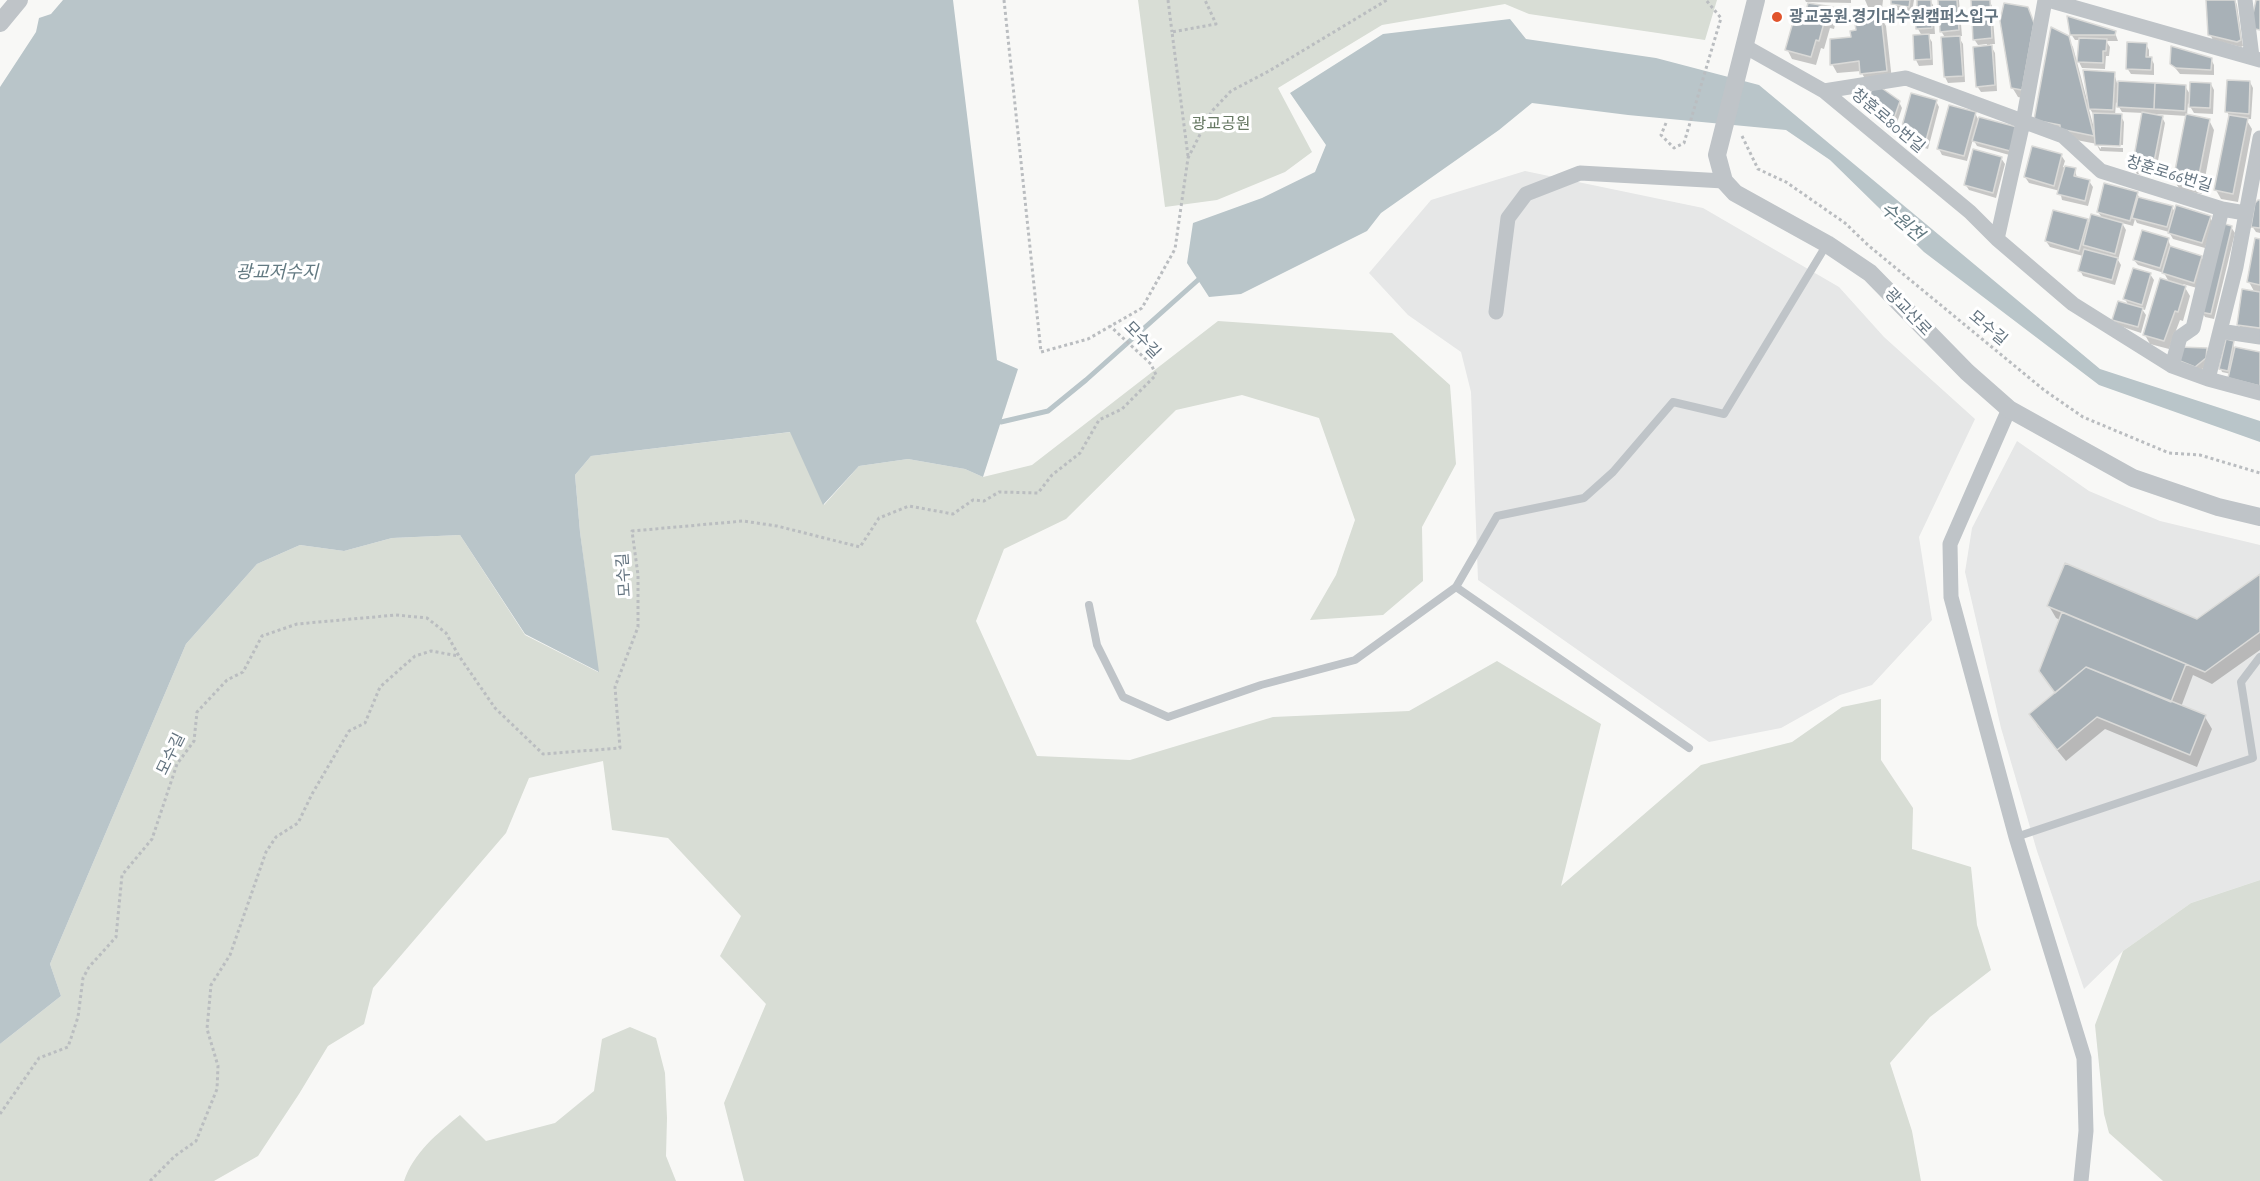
<!DOCTYPE html>
<html>
<head>
<meta charset="utf-8">
<style>
	body { margin:0 }
	canvas { display:block; background:#f8f8f6 }
</style>
</head>
<body>
<canvas width="2260" height="1181"></canvas>
<script>
const ctx = document.querySelector('canvas').getContext('2d');
ctx.lineJoin = 'round';
function fill(path, color) { ctx.fillStyle = color; ctx.fill(path, 'evenodd'); }
function stroke(path, color, width, dash) { ctx.strokeStyle = color; ctx.lineWidth = width; ctx.lineCap = dash ? 'butt' : 'round'; ctx.setLineDash(dash || []); ctx.stroke(path); }
function label(font, color, halo, rows, align = 'center') {
  ctx.font = font + ' "Alegreya Sans","Noto Sans KR",sans-serif'; ctx.lineWidth = 6; ctx.setLineDash([]); ctx.textBaseline = 'middle'; ctx.strokeStyle = halo; ctx.fillStyle = color; for (const [text, x, y, turn = 0] of rows) {
    ctx.save(); ctx.translate(x, y); ctx.rotate((+turn || 0) * Math.PI / 180); ctx.textAlign = isNaN(turn) ? turn : align; if (halo) ctx.strokeText(text, 0, 0); ctx.fillText(text, 0, 0); ctx.restore();
  }
}
fill(new Path2D(`
	M1525,171L1703,208L1839,287L1884,337L1975,419L1919,537L1932,620L1872,685L1840,695L1781,728L1709,742L1478,580L1471,392L1461,352L1408,315L1369,273L1431,200Z
	M2017,441L2089,491L2160,521L2260,545V880L2191,903L2123,951L2084,989L2037,851L2001,728L1965,572L1972,528Z`), '#e6e7e7');
fill(new Path2D(`
	M1138,0H1717L1705,40L1529,14L1505,4L1382,25L1278,88L1312,152L1285,172L1217,200L1165,207Z
	M1218,321L1392,333L1450,385L1456,464L1422,527L1423,581L1383,615L1310,620L1336,575L1355,520L1319,418L1242,395L1176,410L1066,519L1004,549L976,621L1037,756L1130,760L1273,717L1409,711L1497,661L1601,724L1561,886L1701,765L1792,742L1842,707L1881,699V760L1913,808L1912,849L1971,867L1977,925L1991,970L1930,1017L1890,1063L1912,1131L1921,1181H744L724,1103L766,1004L720,956L741,916L668,838L612,830L603,761L529,778L506,833L373,988L364,1024L328,1046L299,1094L258,1156L214,1181H0V1044L61,996L50,964L186,644L257,564L300,545L344,551L392,538L460,535L525,635L598,672L580,532L575,475L591,456L791,432L824,505L859,466L908,459L965,469L983,477L1032,465Z
	M2260,880V1181H2163L2109,1133L2104,1114L2095,1025L2123,951L2191,903Z
	M630,1027L656,1038L665,1073L667,1118L666,1156L676,1181H404C414,1152 437,1134 460,1115L486,1141L555,1123L594,1091L602,1039Z`), '#d8ddd5');
fill(new Path2D(`
	M63,0H953L997,360L1018,369L983,477L965,469L908,459L859,466L823,505L790,432L591,456L575,475L580,532L599,672L525,634L460,535L392,538L344,551L300,545L257,564L186,644L50,964L61,996L0,1044V87L36,32L39,18L51,14Z
	M1510,19L1526,39L1656,58L1759,85L2100,369L2260,421V442L2099,385L1924,252L1830,160L1786,130L1628,115L1532,103L1499,130L1381,213L1367,231L1241,294L1209,297L1187,263L1193,223L1262,198L1315,172L1326,145L1290,93L1383,34Z`), '#b9c5c9');
fill(new Path2D(`
	M1805,0H1851V3L1806,2Z
	M1865,0H1883L1882,9L1868,7Z
	M1893,0H1914L1912,12L1896,10L1892,4Z
	M1918,0H1930L1933,5L1935,34H1927L1932,42L1933,65L1919,66L1916,60L1922,36L1918,29Z
	M1940,0H1959L1962,36H1958L1963,44L1965,82L1948,83L1945,77L1946,39L1941,31Z
	M1989,0L1992,6L1995,44H1990L1995,53L1997,91L1981,92L1977,86L1987,44L1978,45L1974,39Z
	M2235,0L2237,5L2243,46L2241,47L2213,40L2210,34Z
	M1832,8L1837,17L1834,29L1830,28L1824,49L1821,48L1816,65L1792,59L1787,49L1807,12Z
	M2028,9L2038,34L2026,99L2018,97L2012,87Z
	M1880,16L1886,26L1892,80L1867,83L1861,71L1837,73L1832,64L1857,32Z
	M2115,33L2118,41H2106L2110,47L2109,56H2106L2105,69L2082,68L2079,62L2080,40H2075L2071,34Z
	M2067,37L2073,47L2087,100L2114,73L2117,83L2185,86L2191,96L2211,84L2214,90L2213,114L2194,113L2188,103L2187,116L2209,120L2214,130L2202,194L2180,190L2174,180L2187,116L2155,114V116L2162,117L2165,123L2155,177L2137,174L2133,168L2144,113L2122,112L2116,102L2115,116H2121L2124,122L2123,145L2097,144L2066,138L2041,129ZM2088,106L2094,115L2095,128H2094Z
	M2146,44L2149,50V58H2151L2154,64V75L2131,74L2127,68Z
	M2211,59L2214,65V75L2180,74L2172,64Z
	M2250,82L2253,88L2251,119H2246L2252,129L2238,202L2221,199L2216,190L2230,117L2227,112Z
	M1936,101L1939,107L1928,149L1904,142L1901,137Z
	M1899,102L1902,108L1894,132L1866,112L1862,106Z
	M1975,113L1979,121L2016,129L2013,156L1977,146L1973,139L1967,161L1942,155L1939,149Z
	M2097,145L2101,149V147L2123,148V152L2100,151Z
	M2061,155L2065,161L2063,167L2075,170L2077,178L2089,181L2093,187L2088,206L2062,200L2060,191L2029,183L2025,177Z
	M2001,158L2005,164L1996,198L1969,190L1965,184Z
	M2137,193L2140,199L2172,207L2176,214L2210,217L2213,223L2205,248L2173,239L2169,232L2137,223L2135,219L2133,226L2122,223L2126,230L2118,260L2121,265L2115,285L2083,276L2080,270L2083,256L2050,247L2046,241L2087,220L2090,226L2103,219L2098,212Z
	M2260,202V233L2256,232L2252,226Z
	M2231,227L2235,233L2214,319L2205,317L2202,311Z
	M2168,239L2171,248L2201,257L2204,263L2197,288L2183,284L2190,296L2183,321L2180,320L2169,349L2150,344L2145,335L2169,282L2164,273L2138,265L2134,260Z
	M2260,240V333L2242,330L2238,324L2255,293L2249,282Z
	M2150,274L2154,280L2145,310L2142,309L2146,315L2141,333L2117,325L2114,320L2129,306L2125,299Z
	M2233,343L2234,348L2260,354L2231,374L2222,372L2221,369Z
	M2206,349L2210,355L2208,365L2198,372L2176,359Z
	M2260,576V650L2212,684L2193,675L2181,707L2205,717L2212,729L2197,767L2105,729L2066,761L2038,727L2031,714L2056,694L2048,684L2060,620L2056,618L2049,606L2198,621Z`), '#0003');
stroke(new Path2D(`
	M1001,422L1048,411L1086,380L1198,280`), '#b9c5c9', 5);
const building = new Path2D(`
	M1891,0H1910L1909,7L1891,4Z
	M1917,0H1931L1932,28L1916,29L1915,9L1917,8Z
	M1938,0H1957L1959,30L1940,32Z
	M1971,0H1990L1992,38L1973,40Z
	M2206,0H2235L2241,40L2237,42L2208,35Z
	M2256,0H2260V30L2250,28Z
	M1808,3L1833,7L1829,21L1825,19L1819,41L1816,40L1811,57L1785,50L1797,8L1806,11Z
	M2004,3L2028,7L2034,23L2022,90L2011,88L2000,21Z
	M1881,15L1887,71L1860,74L1859,61L1830,65V39L1851,37L1850,31L1856,30L1854,18Z
	M2067,16L2116,31L2115,35H2070Z
	M2051,27L2069,36L2094,136L2060,129V125L2034,120Z
	M1929,34L1931,59L1914,60L1913,35Z
	M1960,36L1963,76L1944,77L1941,37Z
	M2079,38L2107,39L2106,51H2103V63L2077,62Z
	M2127,42L2147,43L2146,57H2152L2151,70L2126,69Z
	M1992,45L1995,85L1976,87L1973,47Z
	M2171,46L2212,58L2211,70L2176,68L2170,64Z
	M2083,70L2115,72L2113,110L2089,109Z
	M2227,80L2250,81L2249,114L2225,112Z
	M2118,81L2155,83L2154,109L2117,107Z
	M2190,82L2211,83L2210,108L2189,107Z
	M2155,83L2186,85L2185,111L2154,109Z
	M1876,84L1900,101L1891,127L1861,106Z
	M1911,93L1937,100L1925,144L1899,137Z
	M1949,105L1976,112L1964,156L1937,149Z
	M2142,112L2163,116L2152,172L2132,168Z
	M2093,113L2122,114L2120,146L2095,145Z
	M2186,114L2210,119L2197,185L2173,181Z
	M2229,115L2248,118L2233,194L2214,190Z
	M1979,117L2017,127L2010,151L1972,141Z
	M2032,146L2062,154L2054,186L2024,177Z
	M1973,149L2002,157L1993,193L1964,185Z
	M2065,166L2076,168L2074,176L2090,180L2085,201L2057,194Z
	M2104,183L2138,192L2130,221L2097,212Z
	M2138,197L2173,206L2167,227L2132,218Z
	M2258,200H2260V228L2251,227L2255,203Z
	M2176,205L2211,216L2202,243L2168,233Z
	M2053,210L2088,219L2079,251L2045,241Z
	M2091,214L2123,223L2115,254L2083,245Z
	M2221,223L2232,226L2211,314L2200,312Z
	M2142,230L2169,238L2160,268L2133,260Z
	M2255,238L2260,239V285L2247,282Z
	M2170,246L2202,256L2194,283L2162,273Z
	M2084,249L2118,258L2112,280L2078,271Z
	M2133,268L2151,273L2142,305L2123,299Z
	M2160,278L2186,286L2178,312L2175,311L2164,341L2143,335Z
	M2242,289L2260,292V328L2237,325Z
	M2118,301L2143,308L2138,327L2112,320Z
	M2226,339L2234,341L2228,371L2219,369Z
	M2179,347L2207,348L2206,358L2195,367L2175,359Z
	M2235,347L2260,352V386L2228,378Z
	M2065,563L2197,619L2260,574V632L2205,672L2047,606Z
	M2062,612L2186,664L2171,702L2086,667L2055,693L2039,671Z
	M2086,667L2206,715L2190,755L2097,717L2057,750L2029,714Z`);
fill(building, '#a8b1b7');
stroke(building, '#dadad8', 1.5);
stroke(new Path2D(`
	M1004,0L1041,352L1088,339L1142,308L1175,249L1188,158L1212,111L1231,91L1269,71L1387,0
	M1168,0L1172,32
	M1666,123L1661,135L1674,148L1684,143L1721,18L1706,0
	M1742,136L1758,169L1786,182L1845,223L1869,246L2044,390L2083,417L2169,453L2200,455L2260,473
	M1188,156L1172,32L1216,24L1205,0
	M0,1114L39,1058L68,1047L78,1017L83,978L89,967L116,937L122,875L152,839L177,764L194,741L197,712L227,680L243,672L262,636L297,624L396,615L427,618L446,633L459,656L495,708L543,754L620,748L615,687L638,627V575L632,531L743,521L777,526L860,547L879,518L909,506L953,514L973,500L984,501L999,492L1038,493L1052,475L1080,453L1099,420L1122,409L1156,375L1151,364L1110,326
	M150,1181L175,1156L196,1141L217,1089L218,1066L207,1029L211,985L230,955L266,852L276,837L298,823L312,794L349,731L365,723L380,687L415,656L431,651L459,656`), '#babdc0', 3, [3, 3]);
stroke(new Path2D(`
	M1456,587L1689,748
	M1089,605L1097,645L1123,697L1168,717L1261,685L1355,660L1456,587L1497,516L1584,498L1613,472L1673,402L1724,414L1827,244
	M2016,837L2253,758L2241,682L2260,657`), '#bfc4c8', 8);
stroke(new Path2D(`
	M2048,0L2260,60
	M2245,0L2252,57
	M1746,47L1824,91L1970,212L1997,239L2073,304L2172,366L2208,379L2260,393
	M1824,91L1906,78L2063,136L2101,171L2222,209L2245,213
	M1997,239L2023,122L2045,0
	M1496,312L1508,218L1526,194L1580,173L1724,181
	M2220,331L2260,337
	M2172,366L2180,337L2193,328L2222,209
	M2208,379L2236,267L2260,138
	M2009,409L1950,544L1951,597L2016,837L2084,1058L2086,1131L2081,1181`), '#bfc4c8', 15);
stroke(new Path2D(`
	M1756,0L1717,155L1724,181L1735,193L1827,244L1870,273L1967,372L2009,409L2133,478L2218,507L2260,517
	M0,23L19,0`), '#bfc4c8', 18);
for (const [x, y, r, color] of [
	[1777,17,6,"#e1552d"]
]) { const dot = new Path2D(); dot.arc(x, y, r, 0, 2 * Math.PI); ctx.fillStyle = color; ctx.fill(dot); stroke(dot, '#fff', 2); }
label('bold 16px', '#647480', '#fff', [
	["광교공원.경기대수원캠퍼스입구",1789,17]
], 'left');
label('16px', '#647480', '#fff', [
	["창훈로80번길",1888,121,40],
	["창훈로66번길",2169,174,17],
	["광교산로",1908,312,46],
	["모수길",1988,328,40],
	["모수길",1142,340,46],
	["모수길",624,575,-94],
	["모수길",171,754,-64]
]);
label('16px', '#667862', '#fff', [
	["광교공원",1221,124]
]);
label('italic 18px', '#637a82', '#fff', [
	["수원천",1902,222,40],
	["광교저수지",277,273]
]);
</script>
</body>
</html>
